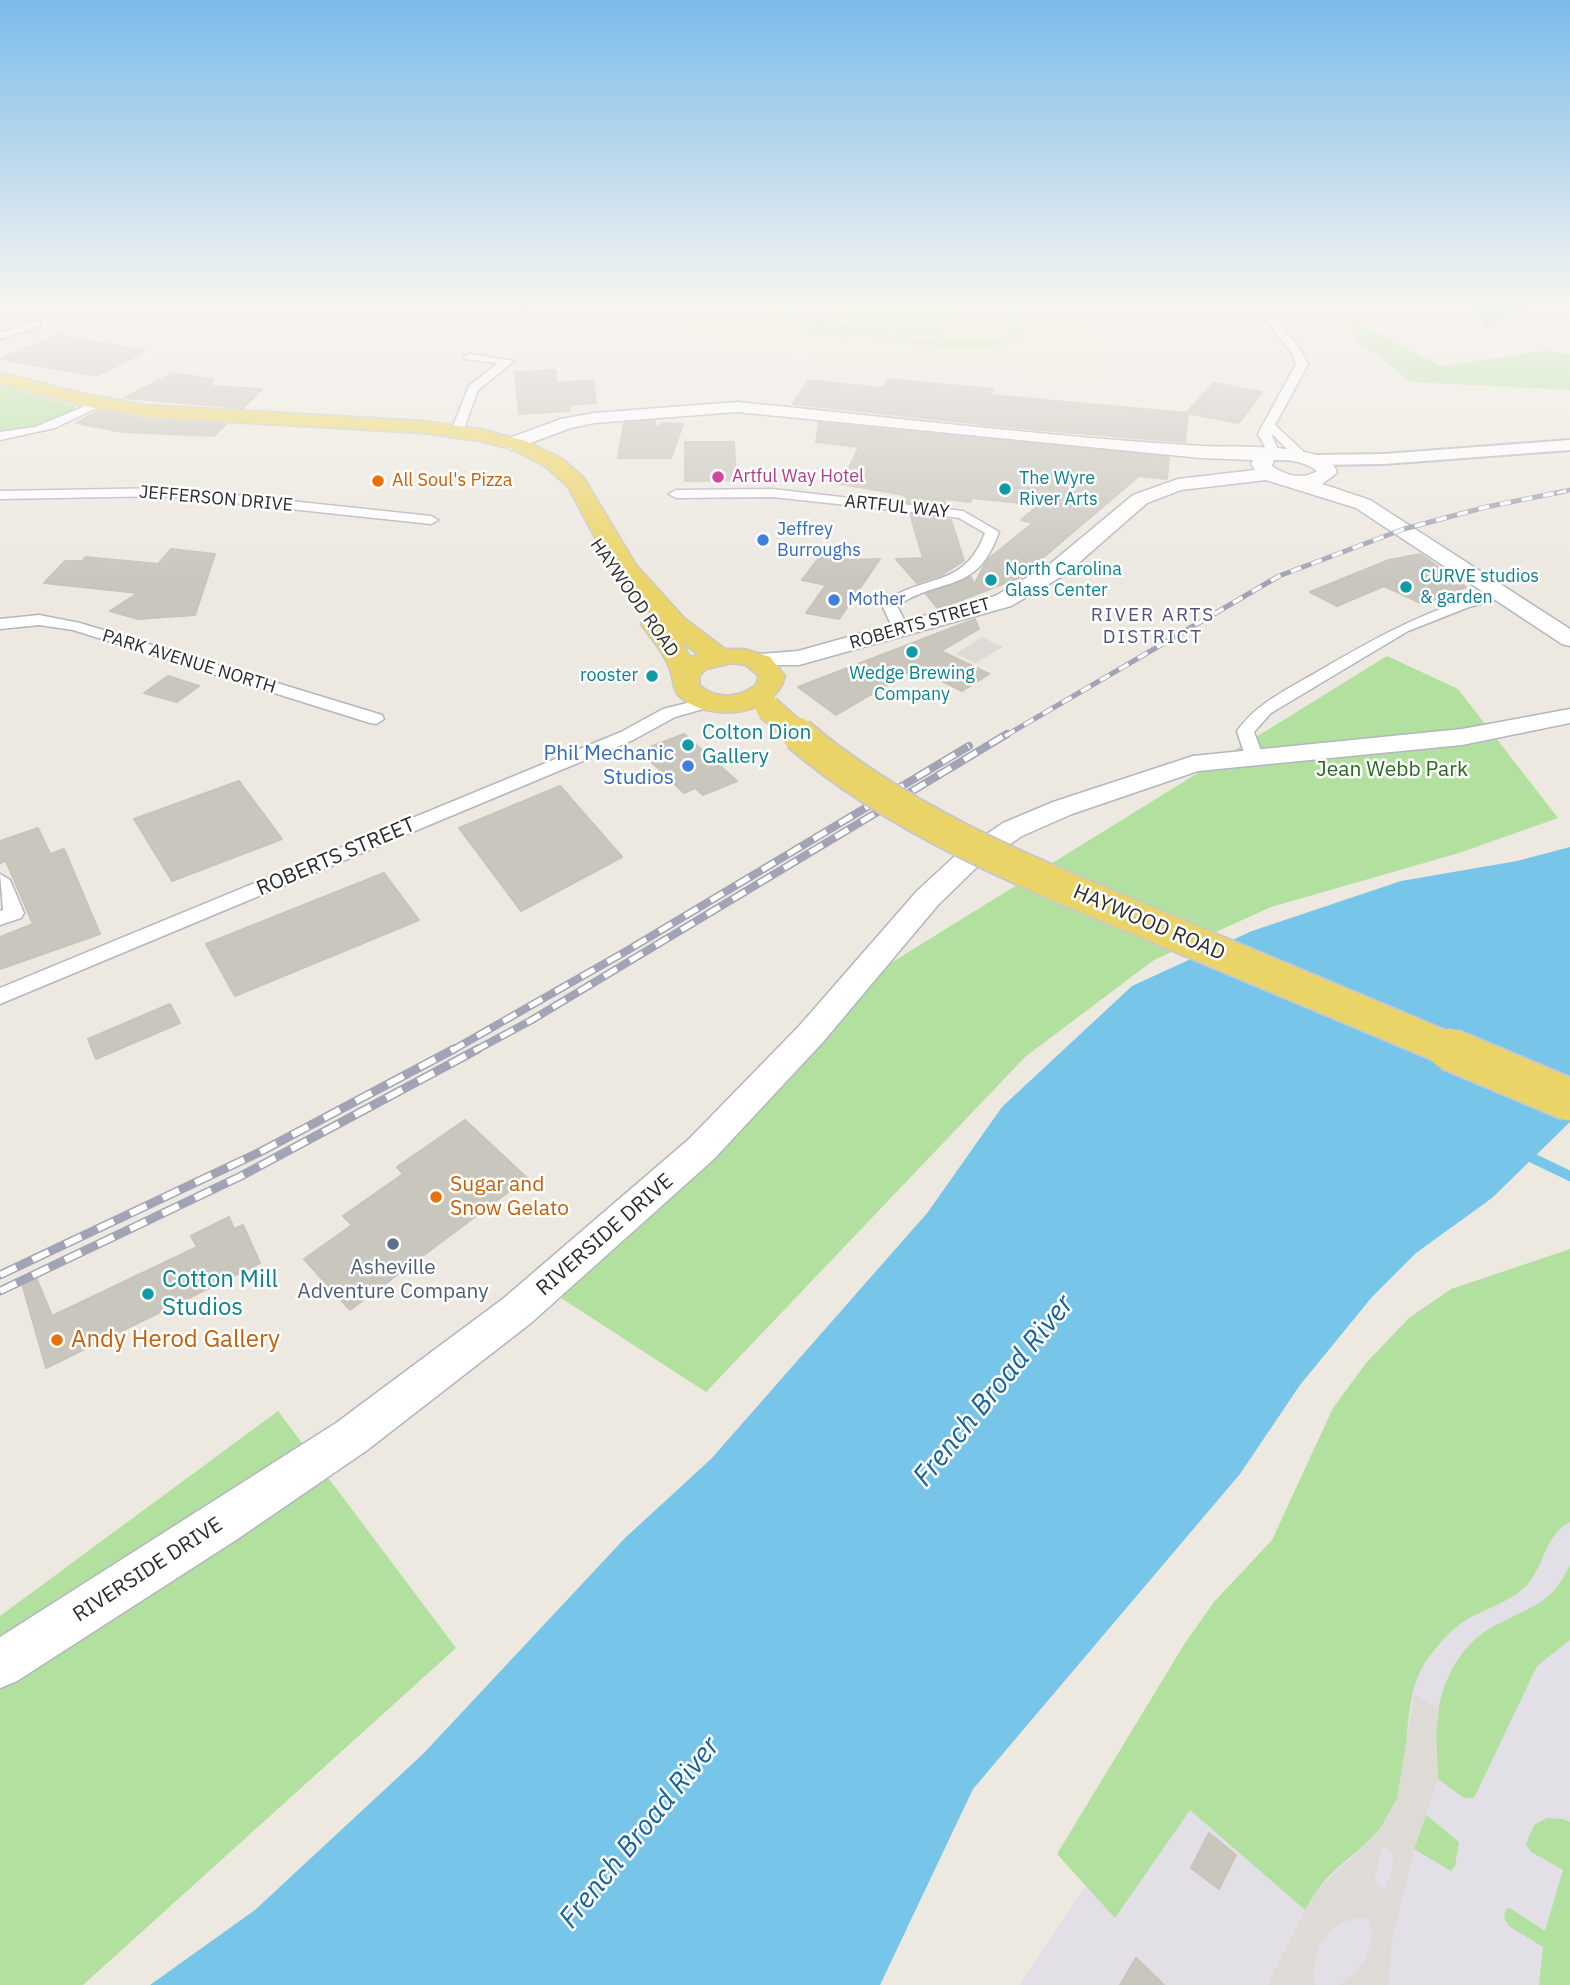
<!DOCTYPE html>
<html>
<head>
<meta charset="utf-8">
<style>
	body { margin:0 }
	canvas { display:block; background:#ede8e0 }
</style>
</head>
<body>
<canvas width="1570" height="1985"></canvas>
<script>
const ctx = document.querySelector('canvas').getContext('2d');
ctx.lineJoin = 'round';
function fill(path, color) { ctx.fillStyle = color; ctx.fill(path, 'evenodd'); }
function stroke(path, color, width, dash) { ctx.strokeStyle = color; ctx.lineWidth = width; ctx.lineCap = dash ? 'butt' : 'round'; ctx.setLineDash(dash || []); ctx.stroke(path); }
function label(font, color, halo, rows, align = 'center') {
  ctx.font = font + ' "IBM Plex Sans",sans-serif'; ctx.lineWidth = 5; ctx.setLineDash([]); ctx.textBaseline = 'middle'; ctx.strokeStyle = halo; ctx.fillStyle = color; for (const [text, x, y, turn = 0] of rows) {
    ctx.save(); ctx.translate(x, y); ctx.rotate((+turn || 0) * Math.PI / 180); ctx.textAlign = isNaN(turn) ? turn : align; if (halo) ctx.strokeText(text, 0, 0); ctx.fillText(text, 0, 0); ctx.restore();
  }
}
fill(new Path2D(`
	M1570,1416V1985H1019L1334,1513Z`), '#e2e0e6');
fill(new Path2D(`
	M518,304H1070L1106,373L848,361L515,306Z`), '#eee6d0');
fill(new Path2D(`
	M1355,322L1441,366L1544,351L1570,354V390L1411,382L1353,337Z
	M0,386L73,406H76C56,426 26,429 0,433Z
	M1387,656L1458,689L1558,818L1459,853L1271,907L1154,960L1025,1057L706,1392L544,1287L881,969Z
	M1570,1249V1522C1545,1534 1544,1568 1526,1586C1509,1603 1486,1608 1466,1620C1451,1629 1439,1644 1429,1657C1395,1702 1417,1771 1390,1815C1373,1842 1347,1857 1326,1879C1318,1887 1312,1899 1305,1910L1190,1810L1115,1918L1057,1854L1185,1643L1214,1602L1272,1540L1333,1408L1366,1363L1409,1318L1451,1289Z
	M278,1411L456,1648L83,1985H0V1616Z
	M1570,1564V1640L1537,1666L1474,1798H1464L1438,1779C1438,1765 1436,1750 1436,1736C1435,1697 1454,1649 1489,1629C1525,1608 1553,1606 1570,1564Z
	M1426,1815L1459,1842L1455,1866L1451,1871L1414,1849Z
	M1547,1818L1563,1819L1570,1822V1985H1539L1543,1947L1509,1926L1504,1918L1506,1909L1510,1908L1545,1931L1563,1870L1531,1852L1526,1844L1534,1825Z`), '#b2e19f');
fill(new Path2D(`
	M727,304H754C792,312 999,374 1013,323L1005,313L981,304C1000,304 1020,304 1028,324C1016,386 769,313 727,304Z
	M780,304H959L979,308L931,337Z
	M780,318L854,334L846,339L773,322Z`), '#c3e89b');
fill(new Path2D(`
	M982,637L1003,647L976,663L955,654Z
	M1414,1694L1439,1709L1436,1734L1438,1779L1414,1849L1393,1934L1388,1985H1338L1351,1977L1366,1958L1373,1932L1367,1919L1361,1917L1342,1923L1330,1931L1319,1945L1313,1973L1316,1985H1267L1315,1892L1376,1835L1397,1799ZM1383,1845L1393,1853L1392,1872L1384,1890L1377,1885L1375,1876Z`), '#dedbd7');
fill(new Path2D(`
	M1570,847V1122L1492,1198L1416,1253L1372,1297L1300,1385L1240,1474L973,1789L880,1985H150L255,1910L423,1754L625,1538L711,1459L928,1212L1002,1107L1132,986L1252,931L1401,881L1517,861Z`), '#78c5ea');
stroke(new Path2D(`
	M1522,1153L1570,1176`), '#78c5ea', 10);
const building = new Path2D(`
	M1468,304H1532L1488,329Z
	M59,335L145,351L96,376L0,359Z
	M556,370V383L593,380L596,403L569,405L570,411L519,414L515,372Z
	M173,373L213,379L210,386L262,389L243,408L124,398Z
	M888,379L993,389L990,395L1188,413L1185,442L1029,429L793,404L808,380L883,388Z
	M1214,383L1262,392L1239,423L1186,413Z
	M98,411L146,420L226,424L214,436L122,432L76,423Z
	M655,421V428L663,423L683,424L671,458H618L624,423Z
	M819,423L1169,457L1167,479L1139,476L1039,561L1046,563L1026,575L938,609L926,594L971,577L974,585L987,560L1033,523L1021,520L1039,505L972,498L970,502L944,499L946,506L906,502L904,495L841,484L859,447L816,442Z
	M685,442H734L736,480L685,481Z
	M910,514L951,520L964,561L941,575L917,583L896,559L923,558Z
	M171,549L215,554L195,615L138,619L110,611L138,593L44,583L65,561H82L86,557L158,564Z
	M1420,554L1466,587L1423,604L1384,586L1337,606L1310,592L1389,560Z
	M821,555L851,560L880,559L839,619L806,613L826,585L802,580Z
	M975,619L979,629L941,651L989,674L962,691L916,668L836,715L798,687Z
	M168,676L199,686L177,702L144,693Z
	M684,734L737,781L703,795L695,788L684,793L640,751Z
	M239,781L282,839L172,881L134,819Z
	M560,786L622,857L521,911L459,828Z
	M38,828L50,854L64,849L100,934L0,969V937L33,924L6,861L0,863V841Z
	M384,873L419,920L235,996L206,944Z
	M170,1004L180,1023L96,1059L88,1039Z
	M465,1120L527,1178L350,1310L304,1259L352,1225L343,1216L403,1174L397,1167Z
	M229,1217L234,1229L243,1225L260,1263L46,1368L21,1280L35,1275L52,1316L197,1247L191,1236Z
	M1209,1833L1236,1855L1219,1889L1191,1868Z
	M1136,1958L1164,1985H1120Z`);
fill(building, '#c9c6be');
stroke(building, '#c9c4b9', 2);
const minor = new Path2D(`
	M1254,304H1264L1301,350L1308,364L1275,425L1304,452V458H1296L1271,433L1280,454L1270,457L1258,434L1296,364L1292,353Z
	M37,321L41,322V326L0,339V333Z
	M469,354L514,361L478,390L463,431L457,435L451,431L469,386L498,363L465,359L464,357Z
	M95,402L105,404L55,428L0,440V432L35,427Z
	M168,488L431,516L438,520L431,524L168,496L0,499V491Z
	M772,489L963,511L999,532C976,596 943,575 897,606L910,631L902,636L894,631L882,605L884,602C926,573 964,589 985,533L959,518L922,513L772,497L676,498L669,494L676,490Z
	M1502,590L1509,594L1507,597L1469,607L1408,631L1271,713L1254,732L1263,756L1254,761L1245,756L1237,731C1257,703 1288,689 1317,672C1382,634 1429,608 1502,590Z
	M39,615L80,623L382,715L384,719L376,724L370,723L73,630L39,625L0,629V619Z
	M711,697L717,699V705L675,717L633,740L0,1004V988L621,732L663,709Z
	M0,874L10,880L24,913L21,918L0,925V911L3,910Z`);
const tertiary = new Path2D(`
	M1570,440V450L1384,464L1315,465L1307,460L1315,455L1384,454Z`);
const secondary = new Path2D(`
	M737,402C892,417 1048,437 1203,446C1229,448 1332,441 1337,473L1322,484L1370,500L1570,629V646L1562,644L1356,508L1266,480L1181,490L1147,503L1066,574L1011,606L799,665H748L744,660L748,655L798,651L995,596L1050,564L1133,495L1178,479L1255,470L1251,464L1253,460L1201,458L737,412L594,423L571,428L511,450L502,444L504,440L561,419L594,413ZM1274,460C1291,460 1304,461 1317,471C1303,480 1286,476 1272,466Z
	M1570,709V723L1462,745L1198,771L1072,814L1022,836L977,867L938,905L823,1042L714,1159L531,1323L366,1451L236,1540L17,1681L0,1688V1637L336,1423L504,1298L689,1139L800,1025L917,891L957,854L1003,823L1053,802L1193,756L1462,729Z`);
const primary = new Path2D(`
	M0,372L84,394L146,405L423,421L480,429L526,441L561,458L584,478L636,565L685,619L725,649H744L770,657L785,676C776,717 707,723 679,696C673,690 674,684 672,676C667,656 653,641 641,624L645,619L654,617L605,556L568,487L546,467L512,449L480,441L423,433L146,417L83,406L0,384ZM682,643V642L699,655L690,657ZM732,663L746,665L759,676L756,685C739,698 718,700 700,686L699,676L706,669Z`);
stroke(minor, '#b3b5bf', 3);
stroke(tertiary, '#b3b5bf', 4);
stroke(secondary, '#b3b5bf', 3);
stroke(primary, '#c8c8c8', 3);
fill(minor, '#fff');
fill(tertiary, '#fff');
fill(secondary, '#fff');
fill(primary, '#ebd467');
const railFar3 = new Path2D(`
	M1557,493L1570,490`);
const railFar2 = new Path2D(`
	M1005,736L1279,576L1404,529L1486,507L1566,491`);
const railFar1 = new Path2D(`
	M451,1051L623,953L969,746
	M474,1051L530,1021L1007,734`);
const rail = new Path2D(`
	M0,1275L260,1152L454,1049
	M0,1291L241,1176L478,1049`);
stroke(railFar3, '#a2a4b6', 4.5);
stroke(railFar2, '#a2a4b6', 5);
stroke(railFar1, '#a2a4b6', 8);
stroke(rail, '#a2a4b6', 9);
stroke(railFar3, '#fff', 2.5, [9]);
stroke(railFar2, '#fff', 3.5, [11]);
stroke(railFar1, '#fff', 5, [15]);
stroke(rail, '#fff', 6, [18]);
const primaryBridgeFar2 = new Path2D(`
	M768,708L800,736`);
const primaryBridgeFar1 = new Path2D(`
	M798,734C898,820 1026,872 1146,922C1248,965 1351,1008 1453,1051`);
const primaryBridge = new Path2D(`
	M1449,1049L1570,1100`);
stroke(primaryBridgeFar2, '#c8c8c8', 27, []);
stroke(primaryBridgeFar1, '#c8c8c8', 36, []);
stroke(primaryBridge, '#c8c8c8', 45, []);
stroke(primaryBridgeFar2, '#ebd467', 24);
stroke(primaryBridgeFar1, '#ebd467', 32);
stroke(primaryBridge, '#ebd467', 41);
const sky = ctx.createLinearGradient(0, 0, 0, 582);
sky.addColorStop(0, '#7bbbe9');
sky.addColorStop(0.52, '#f7f5f1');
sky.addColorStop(1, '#f7f5f100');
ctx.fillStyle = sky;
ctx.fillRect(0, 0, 1570, 582);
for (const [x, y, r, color] of [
	[718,477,7,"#d1479c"],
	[378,481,7,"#e8710a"],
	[1005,489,7,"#0f9aa8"],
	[763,540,7,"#3f7fe0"],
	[991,580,7,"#0f9aa8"],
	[1406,587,7,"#0f9aa8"],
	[834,600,7,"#3f7fe0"],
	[912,652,7,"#0f9aa8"],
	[652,676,7,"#0f9aa8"],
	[688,745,7,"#0f9aa8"],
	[688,766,7,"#3f7fe0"],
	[436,1197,7,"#e8710a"],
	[393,1244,7,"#5c6f8a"],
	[148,1294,7,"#0f9aa8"],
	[57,1340,7,"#e8710a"]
]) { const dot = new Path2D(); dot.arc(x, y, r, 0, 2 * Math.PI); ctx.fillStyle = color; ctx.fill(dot); stroke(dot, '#fff', 2.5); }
label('18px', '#b23c85', '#fff', [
	["Artful Way Hotel",732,477]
], 'left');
label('18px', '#0d838f', '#fff', [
	["The Wyre",1019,479],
	["River Arts",1019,500],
	["North Carolina",1005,570],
	["Glass Center",1005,591],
	["CURVE studios",1420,577],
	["& garden",1420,598],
	["Wedge Brewing",912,674,"center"],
	["Company",912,695,"center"],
	["rooster",638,676,"right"]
], 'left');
label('18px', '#c56008', '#fff', [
	["All Soul's Pizza",392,481]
], 'left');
label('18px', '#2d2d2d', '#fff', [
	["JEFFERSON DRIVE",216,499,5],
	["ARTFUL WAY",897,507,6],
	["HAYWOOD ROAD",634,598,55],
	["ROBERTS STREET",920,624,-16],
	["PARK AVENUE NORTH",189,662,17]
]);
label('18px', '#366cbe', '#fff', [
	["Jeffrey",777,530],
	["Burroughs",777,551],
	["Mother",848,600]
], 'left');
ctx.letterSpacing = '2px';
label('19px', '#4e547c', '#fff', [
	["RIVER ARTS",1153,616],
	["DISTRICT",1153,638]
]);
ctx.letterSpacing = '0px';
label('21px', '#0d838f', '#fff', [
	["Colton Dion",702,733],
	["Gallery",702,757]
], 'left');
label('21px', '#366cbe', '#fff', [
	["Phil Mechanic",674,754],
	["Studios",674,778]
], 'right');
label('21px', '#29681e', '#fff', [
	["Jean Webb Park",1392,770]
]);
label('21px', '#2d2d2d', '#fff', [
	["ROBERTS STREET",336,857,-23],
	["HAYWOOD ROAD",1149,923,23],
	["RIVERSIDE DRIVE",605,1235,-41],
	["RIVERSIDE DRIVE",148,1570,-33]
]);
label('21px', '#c56008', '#fff', [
	["Sugar and",450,1185],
	["Snow Gelato",450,1209]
], 'left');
label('21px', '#4e5e75', '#fff', [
	["Asheville",393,1268],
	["Adventure Company",393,1292]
]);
label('24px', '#0d838f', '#fff', [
	["Cotton Mill",162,1280],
	["Studios",162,1308]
], 'left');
label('24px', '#c56008', '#fff', [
	["Andy Herod Gallery",71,1340]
], 'left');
label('italic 28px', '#13639a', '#fff', [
	["French Broad River",994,1391,-51],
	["French Broad River",640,1833,-51]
]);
</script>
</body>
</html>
